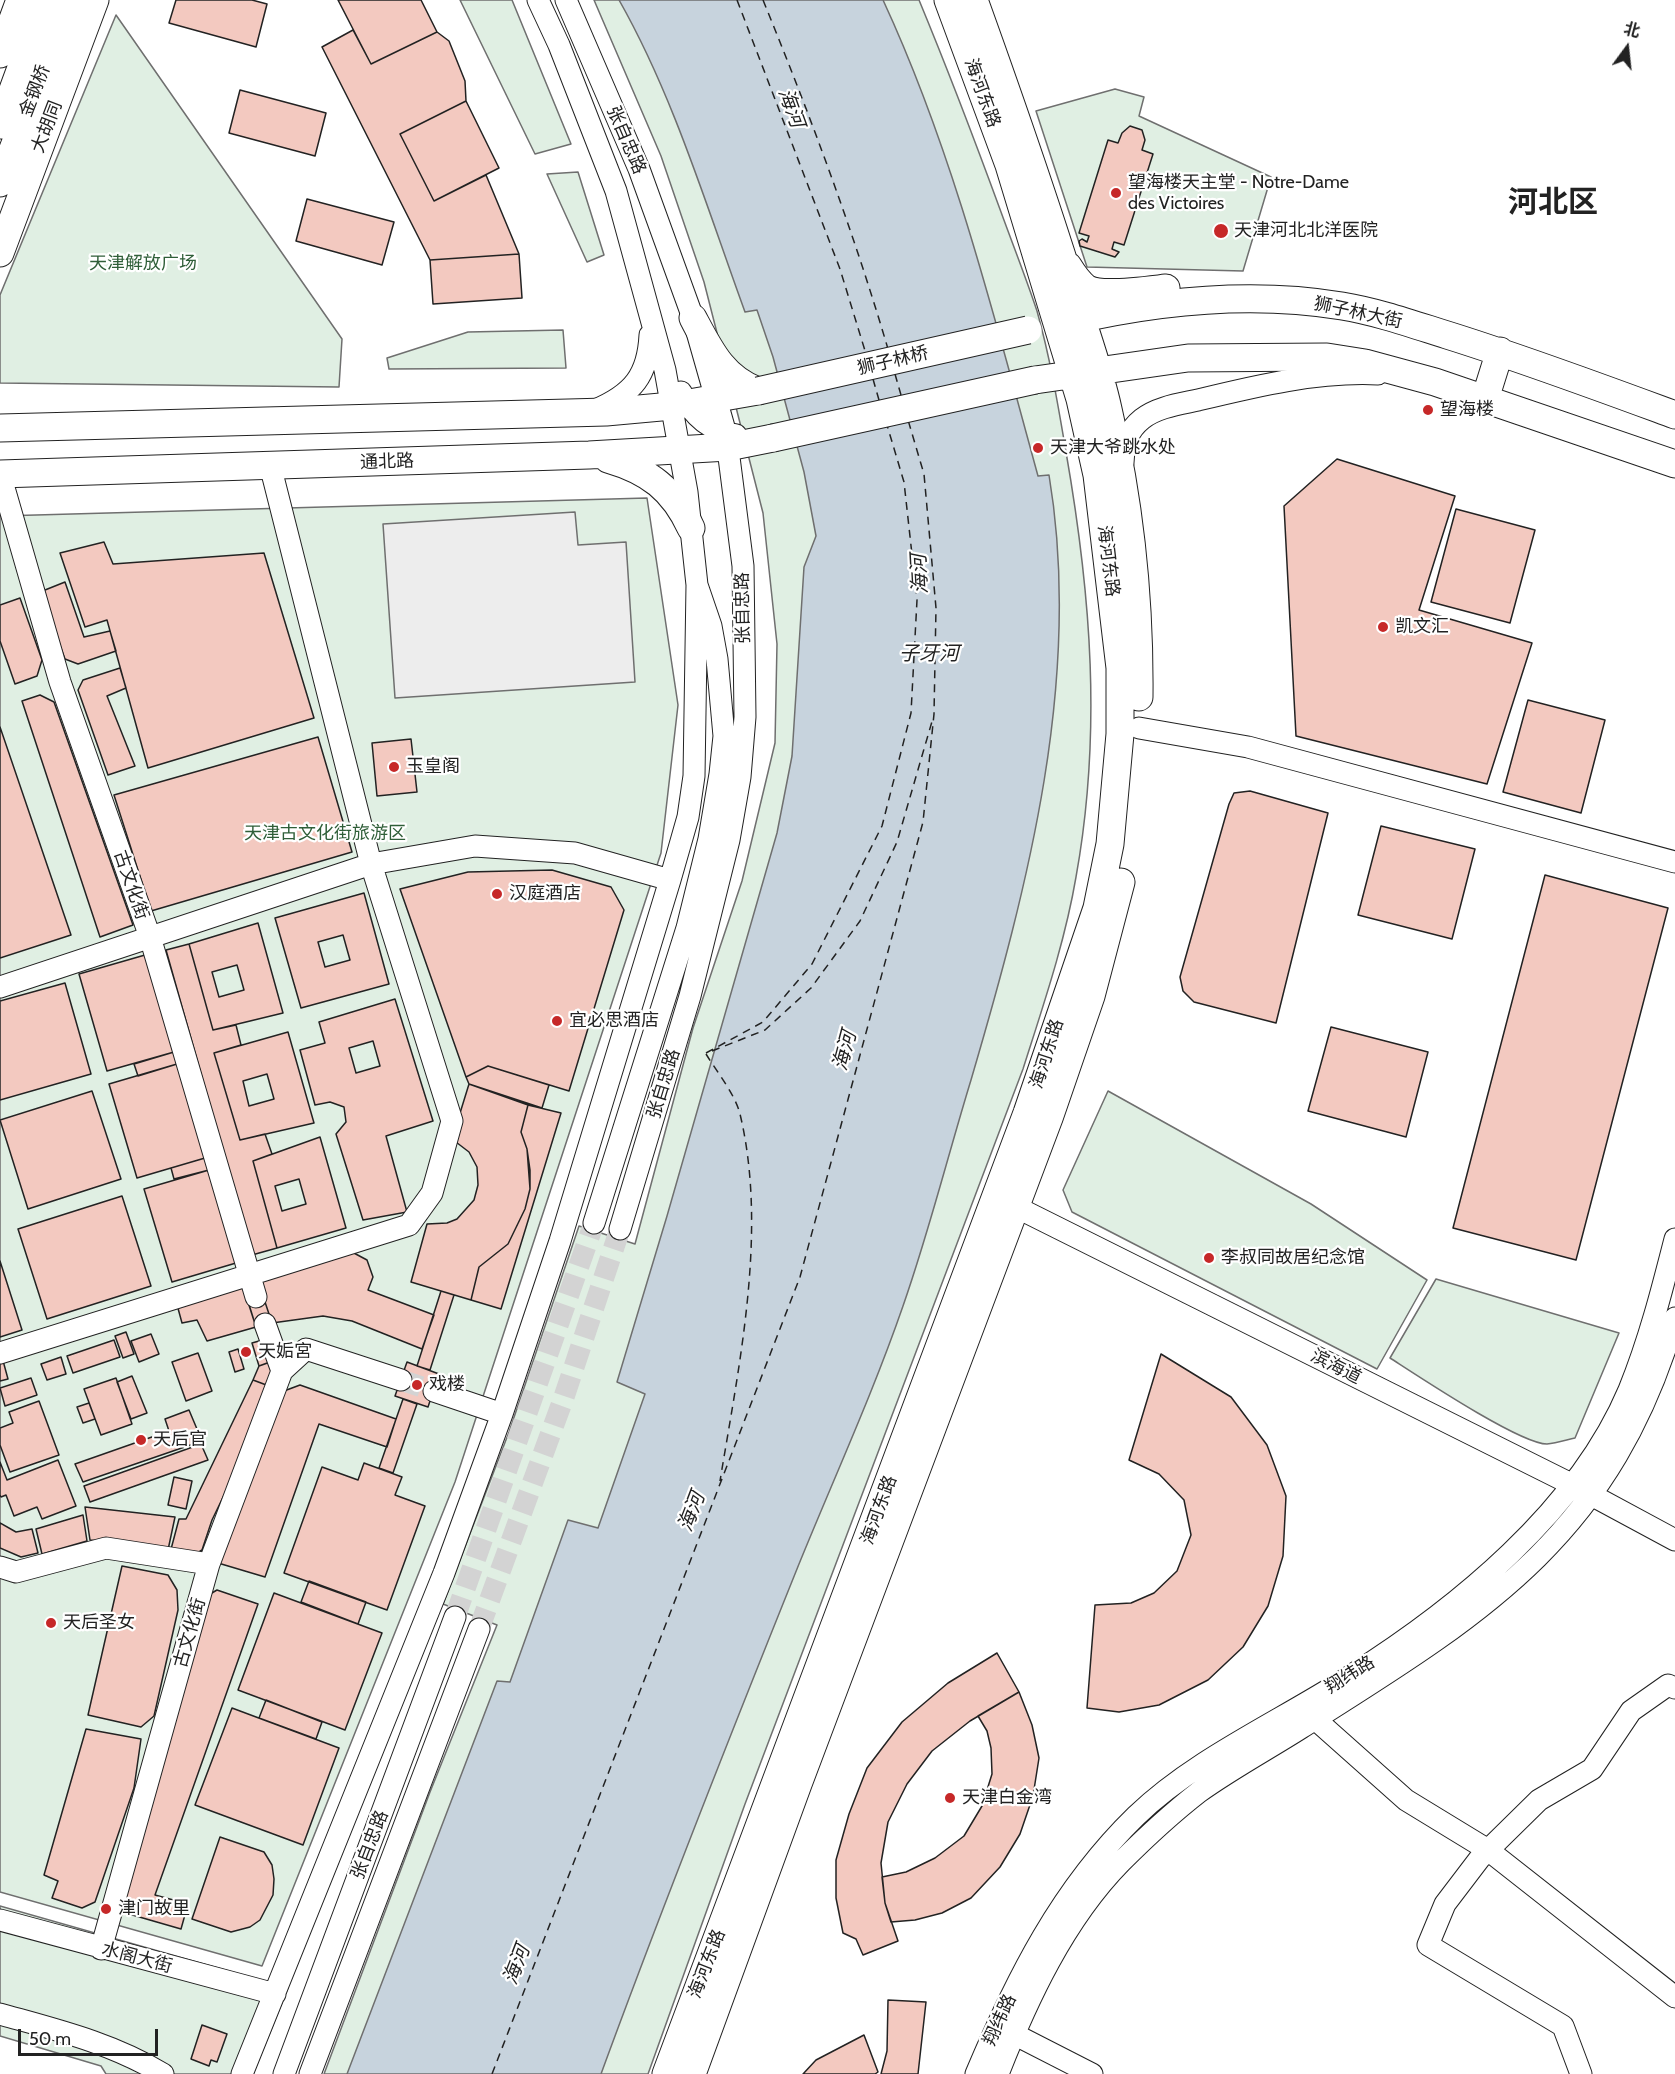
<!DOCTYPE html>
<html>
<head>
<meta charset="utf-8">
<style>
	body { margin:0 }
	#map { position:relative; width:1675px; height:2074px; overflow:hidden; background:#fff; font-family:Cabin,"Noto Sans SC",sans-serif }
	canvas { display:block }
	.north { position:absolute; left:1597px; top:18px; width:60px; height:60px; -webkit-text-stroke:4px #fff; paint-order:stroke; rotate:15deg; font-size:16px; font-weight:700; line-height:24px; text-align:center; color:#222 }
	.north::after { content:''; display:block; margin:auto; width:21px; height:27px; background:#222; clip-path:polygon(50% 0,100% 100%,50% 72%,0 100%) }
	.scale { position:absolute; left:18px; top:2029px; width:140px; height:27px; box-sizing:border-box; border:3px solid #222; border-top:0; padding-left:8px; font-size:18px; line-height:21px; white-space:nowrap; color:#222; -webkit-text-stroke:4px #fff; paint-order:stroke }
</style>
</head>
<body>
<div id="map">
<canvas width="1675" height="2074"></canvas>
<div class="north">北</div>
<div class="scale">50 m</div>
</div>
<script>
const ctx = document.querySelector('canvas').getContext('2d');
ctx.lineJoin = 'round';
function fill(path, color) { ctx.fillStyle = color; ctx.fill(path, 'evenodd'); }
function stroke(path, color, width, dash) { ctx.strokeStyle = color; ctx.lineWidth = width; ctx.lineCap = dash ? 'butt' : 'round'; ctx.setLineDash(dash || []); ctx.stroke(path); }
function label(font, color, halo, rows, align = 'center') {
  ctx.font = font + ' Cabin,"Noto Sans SC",sans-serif'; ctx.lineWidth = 4.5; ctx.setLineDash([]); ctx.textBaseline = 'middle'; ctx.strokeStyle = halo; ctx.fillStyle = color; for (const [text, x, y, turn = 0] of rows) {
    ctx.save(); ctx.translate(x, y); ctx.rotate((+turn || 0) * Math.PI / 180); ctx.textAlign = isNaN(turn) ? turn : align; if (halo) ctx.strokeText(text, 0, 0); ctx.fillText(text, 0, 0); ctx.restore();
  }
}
const green = new Path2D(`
	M460,0H512L571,144L535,154Z
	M594,0H919C948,70 975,141 1001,212C1013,245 1026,278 1037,311C1050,357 1058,405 1066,452C1091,595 1102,733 1076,877C1065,942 1043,1006 1023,1069L745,1804L648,2074H324L430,1792L497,1625L443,1604L509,1432L579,1226L635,1244L693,1028L742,881L775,743L777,644L763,513L704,282L661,156Z
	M116,15L342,339L339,387L0,383V295Z
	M1115,89L1144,97L1139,116L1271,177L1243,271L1087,267L1036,111Z
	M578,172L604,255L587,262L547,174Z
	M563,330L566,368L389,369L387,358L468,332Z
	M647,498L678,705L661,853L455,1482L262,1966L0,1892V516Z
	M1108,1091L1311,1204L1427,1280L1377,1369L1072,1212L1063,1190Z
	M1436,1279L1619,1333L1575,1438C1566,1440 1556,1443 1547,1444C1520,1444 1418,1376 1390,1358Z
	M0,1906L288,1988L253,2074H106L101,2066L0,2036Z`);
fill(green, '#e0efe3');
stroke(green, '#6f6f6f', 1.5);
const parking = new Path2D(`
	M575,512L578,545L626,542L635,682L395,698L383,524Z`);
fill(parking, '#ededed');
stroke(parking, '#6f6f6f', 1.5);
const water = new Path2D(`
	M619,0H883C953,151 994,316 1038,476L1049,475C1083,677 1028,886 971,1080C948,1155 929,1232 903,1306C873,1393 834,1478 799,1564C731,1733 664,1902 601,2074H347L497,1681L510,1682L568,1520L598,1528L645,1394L617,1382L667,1216L777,833L792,756L804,567L816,536L804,472L773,357L757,310L745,312C707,208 674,97 619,0Z`);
fill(water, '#c7d3dd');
stroke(water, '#6f6f6f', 1.5);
stroke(new Path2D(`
	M737,0L840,269L866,354
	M763,0C810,115 853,230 888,349
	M895,374L901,395
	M873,379L879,400
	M712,1051L765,1030L811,988L860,921L897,842L933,718
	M706,1053L763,1022L812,964L882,826L911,713L917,600L904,482L887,425
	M706,1054C717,1072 735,1094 740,1114C768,1231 739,1365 720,1481
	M492,2074L800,1277L923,822L934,714L936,608L924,474L908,420`), '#222', 1.5, [8, 6]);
const building = new Path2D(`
	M176,0H252L267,4L256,47L169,23Z
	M338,0H421L437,32L371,64Z
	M353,30L371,64L437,32L449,41L465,81L466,101L400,134L434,201L486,175L519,254L430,260L322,47Z
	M240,90L326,113L315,156L229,133Z
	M466,101L499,168L434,201L400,134Z
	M1130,126L1142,130L1145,140L1142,150L1153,154L1124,245L1114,242L1112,249L1119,252L1115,257L1080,246L1079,241L1082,239L1087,242L1089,236L1079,233L1108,140L1118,143L1122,133Z
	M307,199L394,222L382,265L296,241Z
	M519,254L522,298L433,304L430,260Z
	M1337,459L1455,496L1419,610L1532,643L1487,784L1296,736L1284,506Z
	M1456,509L1535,530L1510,623L1431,602Z
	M104,542L113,564L264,553L314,718L148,768L107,620L85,627L60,553Z
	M65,582L84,637L110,631L116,651L78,664L65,659L40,592Z
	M20,598L42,660L37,676L15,684L0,641V605Z
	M120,668L126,688L107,696L135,766L108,775L78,690L83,680Z
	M40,695L54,702L133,925L100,937L22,701Z
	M1528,700L1605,720L1581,813L1503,792Z
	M0,727L71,935L0,958Z
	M318,737L352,852L151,911L114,795Z
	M411,739L417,792L377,796L372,743Z
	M1250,791L1328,813L1276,1023L1194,1002L1183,991L1180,977L1229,804L1234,793Z
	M1381,826L1475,849L1452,939L1358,915Z
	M552,870L611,887L624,910L569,1091L488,1066L466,1077L400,889L468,872Z
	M1545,875L1668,908L1576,1260L1453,1228Z
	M364,893L389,984L301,1008L275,918ZM343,935L350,960L325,967L318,942Z
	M258,923L283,1013L213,1030L189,944ZM237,965L244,990L219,997L212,972Z
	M189,944L213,1030L236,1025L241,1045L214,1053L240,1140L265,1134L272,1154L253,1161L277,1248L252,1255L166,950Z
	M145,955L174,1052L107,1071L79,974Z
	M65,983L91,1074L0,1100V1001Z
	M395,999L433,1121L386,1136L407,1212L363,1220L336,1134L346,1122L344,1107L330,1102L315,1105L300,1050L325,1043L319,1022ZM373,1041L380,1066L356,1073L349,1048Z
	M1331,1027L1428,1052L1406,1137L1308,1111Z
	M288,1032L314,1123L240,1140L214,1053ZM267,1074L274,1099L249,1106L243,1081Z
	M174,1052L177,1064L138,1076L134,1064Z
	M177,1064L205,1158L137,1178L109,1084Z
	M488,1066L549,1085L542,1108L469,1084L466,1077Z
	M469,1084L528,1105L521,1132L527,1149L530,1189L525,1209L508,1244L479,1267L471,1300L411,1282L427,1224L447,1223L457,1219L474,1200L478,1185L477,1167L469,1152L452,1139Z
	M92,1091L121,1179L28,1209L0,1120Z
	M528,1105L561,1113L501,1309L471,1300L479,1267L508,1244L525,1209L530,1189V1170L527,1149L521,1132Z
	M320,1137L346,1228L277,1248L253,1161ZM299,1179L306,1204L282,1211L275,1186Z
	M205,1158L209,1170L174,1179L171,1168Z
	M209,1170L236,1263L172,1282L144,1189Z
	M122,1196L151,1286L47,1319L18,1229Z
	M352,1252L367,1260L373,1277L368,1290L434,1315L422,1349L352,1321L323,1316L272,1323L257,1278Z
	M0,1261L22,1330L0,1337Z
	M242,1282L256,1327L207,1341L197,1320L182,1323L176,1301Z
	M441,1291L454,1295L430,1370L417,1366Z
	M263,1296L272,1323L256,1327L247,1299Z
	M126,1332L134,1354L123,1358L115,1336Z
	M151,1334L159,1354L139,1362L131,1341Z
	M266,1339L273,1361L259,1366L252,1343Z
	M114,1340L120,1357L73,1373L67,1356Z
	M238,1349L244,1369L235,1372L229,1352Z
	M198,1353L212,1391L186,1401L172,1362Z
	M1161,1354L1231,1397L1267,1445L1286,1496L1283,1556L1268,1606L1243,1647L1208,1680L1159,1705L1119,1712L1087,1708L1095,1605L1131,1603L1154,1593L1177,1571L1191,1535L1184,1500L1159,1474L1129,1460Z
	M2,1357L8,1379L0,1381V1358Z
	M61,1357L66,1374L47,1380L41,1364Z
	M270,1362L272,1371L269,1386L253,1380L259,1366Z
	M407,1362L439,1374L428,1407L395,1396Z
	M132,1376L147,1413L131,1419L117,1382Z
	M31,1378L37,1395L5,1406L0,1388Z
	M116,1378L132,1424L101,1435L84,1389Z
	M253,1380L269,1386L257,1427L212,1520L202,1550L189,1558L170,1553L179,1519H186Z
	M300,1385L396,1419L387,1447L319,1424L265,1577L218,1563L284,1391Z
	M403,1399L417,1404L393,1473L379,1468Z
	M39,1401L59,1455L10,1472L0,1445V1428L13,1423L9,1412Z
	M89,1403L95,1419L83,1423L77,1407Z
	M189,1410L202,1441L83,1482L75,1464L169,1431L165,1419Z
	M201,1444L208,1460L90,1502L84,1486Z
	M58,1460L76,1506L42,1519L37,1507L14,1516L6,1495L1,1497L0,1495V1462L7,1480Z
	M364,1463L402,1477L395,1495L425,1506L387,1610L284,1573L322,1467L358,1480Z
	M174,1477L192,1481L186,1509L168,1505Z
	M85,1507L175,1517L168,1550L90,1540Z
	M83,1515L87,1541L42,1554L36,1529Z
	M0,1523L16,1532L32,1529L38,1553L21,1557L0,1548Z
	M122,1566L168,1575L177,1590L178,1610L154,1716L141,1727L88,1715Z
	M309,1581L366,1602L358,1624L301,1602Z
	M217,1590L258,1604L155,1895L188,1904L181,1929L129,1914L121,1900L205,1597Z
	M274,1593L382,1633L345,1730L238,1690Z
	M997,1653L1019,1692L970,1721L932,1751L907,1784L888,1822L881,1863L885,1903L898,1941L863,1955L856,1939L843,1933L836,1898V1860L849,1814L867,1768L902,1722L948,1683Z
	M1019,1692L1032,1725L1039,1758L1033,1796L1020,1834L1000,1867L971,1898L942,1913L915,1920L891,1922L885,1903L882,1877L906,1872L935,1858L964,1836L982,1806L992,1774L991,1748L987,1731L978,1716Z
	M266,1700L322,1722L316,1739L259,1718Z
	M232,1708L339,1748L303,1845L195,1805Z
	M86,1729L141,1739L134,1788L95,1902L82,1908L52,1898L58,1881L44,1875Z
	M220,1837L264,1852L272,1865L274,1879L273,1895L260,1920L250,1927L231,1932L192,1919Z
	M888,2000L926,2002L918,2074H881L887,2051Z
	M202,2025L227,2034L217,2062L211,2060L209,2066L191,2059Z
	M864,2035L878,2072L875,2074H803L816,2060Z`);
fill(building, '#f3c9c0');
stroke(building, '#222', 1.5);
stroke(new Path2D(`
	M401,1380L434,1391
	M455,1617L594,1223
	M479,1629L564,1397L620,1229`), '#d3d3d3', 21, [21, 10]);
const minor = new Path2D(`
	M538,0L559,45L616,191L665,370L687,492L697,585L711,626L717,659L724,736L720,774L709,839L687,928L594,1223
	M566,0L639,169L693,318L726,434L743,566L745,717L740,777L729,840L690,996L620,1229
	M681,392C692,415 708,431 736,435
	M595,410C633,394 648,375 650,335
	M1123,463C1124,444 1127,431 1142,419C1157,407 1180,404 1198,400C1256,386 1318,371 1378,374
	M270,465L371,864L475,846L575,853L670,880
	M0,474L60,682L150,937L256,1297
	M1139,728L1248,747L1675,862
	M0,987L371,864L452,1121L432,1193L409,1225L0,1353
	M1004,1201L1571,1484L1675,1540
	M282,1371L306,1349L401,1380
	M434,1391L502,1414
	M0,1567L16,1572L106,1548L209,1564
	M1307,1709L1315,1719L1406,1800L1488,1850L1675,1997
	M0,1920L275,1994
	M101,1949L209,1564L282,1371L265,1324
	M0,2014C57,2030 112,2043 163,2074
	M1002,2028L1092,2074
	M242,2074L444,1573L502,1414L560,1241L670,880L688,817L694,776L697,585
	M284,2074L455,1617
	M310,2074L479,1629
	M976,2074C1016,1979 1061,1889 1136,1816C1195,1759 1279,1722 1349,1677C1457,1609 1578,1511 1629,1390C1649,1341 1662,1290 1675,1239
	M998,2074C1027,2000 1064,1920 1121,1862C1145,1838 1172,1813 1199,1792C1231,1769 1268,1749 1301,1728C1483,1613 1611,1537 1675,1318
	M1581,2074L1563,2026L1428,1945L1445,1904L1480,1858L1539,1800L1592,1769L1631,1711L1668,1685L1675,1688`);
const major = new Path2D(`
	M974,0C1010,100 1045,200 1076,301C1087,337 1100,372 1108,409C1130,503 1140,601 1139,697
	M0,54L20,0
	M0,125L46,0
	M0,183L70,0
	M0,253L95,0
	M1068,266C1073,274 1078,282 1086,288C1100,297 1148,290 1166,288
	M693,318C710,350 723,378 758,391
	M1066,322C1155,301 1251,291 1342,306C1378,312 1412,324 1447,335C1524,359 1599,387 1675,415
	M1035,380L1188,358L1327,357L1365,363L1435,382L1675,464
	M1485,399L1500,351
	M0,428L606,412L672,406L758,391
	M608,459C649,471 673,489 691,528
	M0,474L589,455L728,447L773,438
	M666,2074L1027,1113L1097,908L1110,844L1120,734V668L1097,475L1080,399L1009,165L948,0
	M692,2074L798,1784L1049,1118L1091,996L1121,882`);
stroke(minor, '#222', 23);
stroke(major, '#222', 29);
stroke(minor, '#fff', 21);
stroke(major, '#fff', 27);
const majorBridge = new Path2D(`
	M758,391L1028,330
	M773,438L1035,380`);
stroke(majorBridge, '#222', 29, []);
stroke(majorBridge, '#fff', 27);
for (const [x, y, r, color] of [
	[1116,193,6,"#c62828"],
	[1221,231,8,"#c62828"],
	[1428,410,6,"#c62828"],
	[1038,448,6,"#c62828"],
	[1383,627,6,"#c62828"],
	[394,767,6,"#c62828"],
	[497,894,6,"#c62828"],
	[557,1021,6,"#c62828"],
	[1209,1258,6,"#c62828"],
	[246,1352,6,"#c62828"],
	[417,1385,6,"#c62828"],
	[141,1440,6,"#c62828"],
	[51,1623,6,"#c62828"],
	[950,1798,6,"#c62828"],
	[106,1909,6,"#c62828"]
]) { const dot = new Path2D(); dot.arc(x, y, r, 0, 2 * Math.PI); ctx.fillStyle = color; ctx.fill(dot); stroke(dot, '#fff', 2); }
label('18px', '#222', '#fff', [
	["金钢桥",35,91,-69],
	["海河东路",982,93,70],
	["大胡同",47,127,-69],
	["张自忠路",626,140,67],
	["狮子林大街",1358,313,12],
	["狮子林桥",893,361,-13],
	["通北路",387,462,-2],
	["海河东路",1108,561,83],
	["张自忠路",743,608,-91],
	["古文化街",131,885,71],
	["海河东路",1047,1054,-72],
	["张自忠路",664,1084,-73],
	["滨海道",1336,1367,27],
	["海河东路",879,1510,-70],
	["古文化街",190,1633,-74],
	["翔纬路",1350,1675,-32],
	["张自忠路",370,1845,-69],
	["水阁大街",137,1958,15],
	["海河东路",707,1964,-69],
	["翔纬路",1000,2020,-65]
]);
label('18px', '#222', '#fff', [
	["望海楼天主堂 - Notre-Dame",1128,183],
	["des Victoires",1128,204],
	["天津河北北洋医院",1234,231],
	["望海楼",1440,410],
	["天津大爷跳水处",1050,448],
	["凯文汇",1395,627],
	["玉皇阁",406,767],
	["汉庭酒店",509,894],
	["宜必思酒店",569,1021],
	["李叔同故居纪念馆",1221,1258],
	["天姤宮",258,1352],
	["戏楼",429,1385],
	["天后官",153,1440],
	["天后圣女",63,1623],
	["天津白金湾",962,1798],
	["津门故里",118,1909]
], 'left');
label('18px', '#2f5e38', '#fff', [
	["天津解放广场",143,264],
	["天津古文化街旅游区",325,834]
]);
label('italic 20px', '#222', '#fff', [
	["海河",791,108,70],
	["海河",920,574,-93],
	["子牙河",929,654],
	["海河",845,1051,-75],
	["海河",692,1512,-69],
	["海河",517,1965,-69]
]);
label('bold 30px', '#222', '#fff', [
	["河北区",1553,203]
]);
</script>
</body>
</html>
